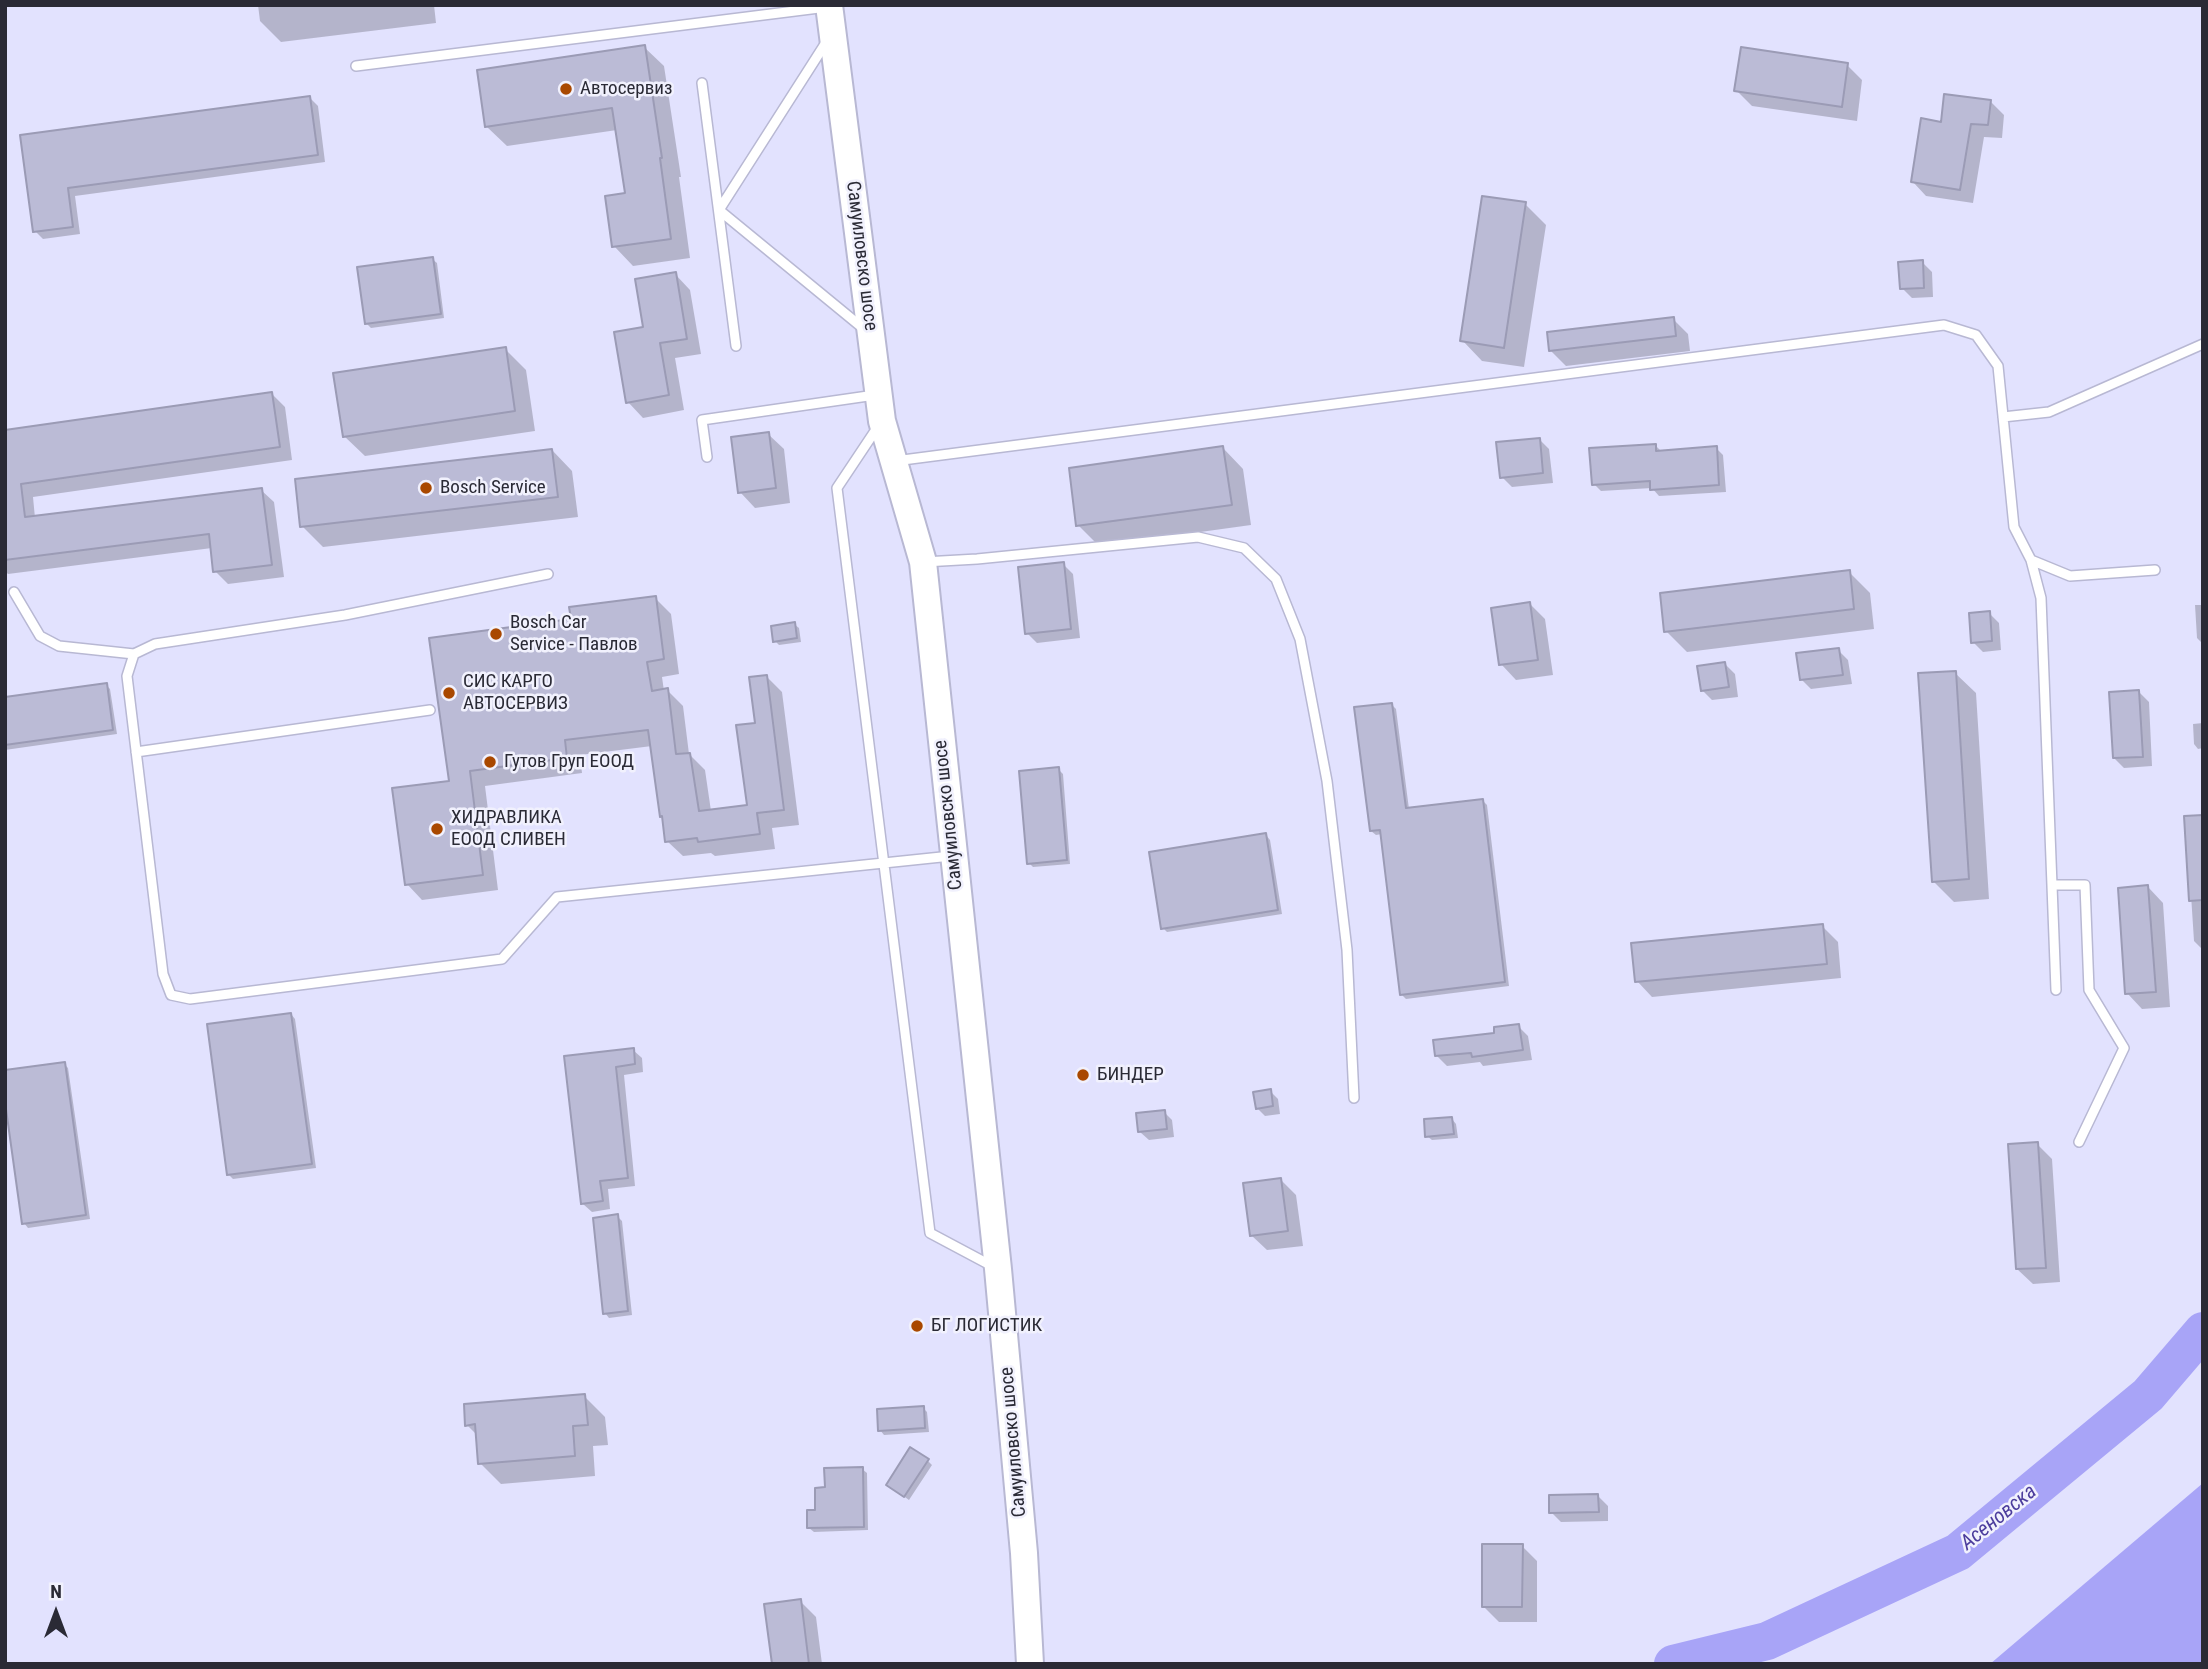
<!DOCTYPE html>
<html>
<head>
<meta charset="utf-8">
<style>
	body { margin:0 }
	#map { position:relative; width:2208px; height:1669px; overflow:hidden; background:#e2e2fe; font-family:"Roboto Condensed",sans-serif }
	canvas { display:block }
	.frame { position:absolute; inset:0; border:7px solid #2a2a35; pointer-events:none }
	.north { position:absolute; left:21px; top:1578px; width:70px; height:70px; -webkit-text-stroke:5px #f1f1fd; paint-order:stroke; rotate:0deg; font-size:19px; font-weight:700; line-height:28px; text-align:center; color:#2a2a35 }
	.north::after { content:''; display:block; margin:auto; width:24px; height:32px; background:#2a2a35; clip-path:polygon(50% 0,100% 100%,50% 72%,0 100%) }
</style>
</head>
<body>
<div id="map">
<canvas width="2208" height="1669"></canvas>
<div class="frame"></div>
<div class="north">N</div>
</div>
<script>
const ctx = document.querySelector('canvas').getContext('2d');
ctx.lineJoin = 'round';
function fill(path, color) { ctx.fillStyle = color; ctx.fill(path, 'evenodd'); }
function stroke(path, color, width, dash) { ctx.strokeStyle = color; ctx.lineWidth = width; ctx.lineCap = dash ? 'butt' : 'round'; ctx.setLineDash(dash || []); ctx.stroke(path); }
function label(font, color, halo, rows, align = 'center') {
  ctx.font = font + ' "Roboto Condensed",sans-serif'; ctx.lineWidth = 5; ctx.setLineDash([]); ctx.textBaseline = 'middle'; ctx.strokeStyle = halo; ctx.fillStyle = color; for (const [text, x, y, turn = 0] of rows) {
    ctx.save(); ctx.translate(x, y); ctx.rotate((+turn || 0) * Math.PI / 180); ctx.textAlign = isNaN(turn) ? turn : align; if (halo) ctx.strokeText(text, 0, 0); ctx.fillText(text, 0, 0); ctx.restore();
  }
}
fill(new Path2D(`
	M2203,1483V1664H1990Z`), '#a8a4f7');
fill(new Path2D(`
	M258,5H434L436,23L281,42L260,21Z
	M644,47L664,66L681,177H679L690,258L633,266L614,246L627,195L617,130L507,146L487,127Z
	M1847,65L1862,80L1857,121L1752,106L1736,90Z
	M310,98L318,106L325,162L75,196L80,234L43,239L35,231L22,136Z
	M1990,101L2004,115L2002,138L1984,137L1973,203L1926,196L1913,182L1943,124Z
	M1525,204L1546,225L1524,367L1482,361L1462,340Z
	M432,259L437,263L444,318L371,328L366,323Z
	M1922,262L1932,272L1933,297L1912,298L1902,288Z
	M675,274L690,290L701,354L675,358L684,410L643,418L628,402L645,328Z
	M1673,319L1688,334L1690,351L1566,366L1551,351Z
	M505,349L526,370L535,431L365,456L344,436Z
	M272,394L285,407L292,460L33,497L35,518L261,490L274,502L284,577L228,584L215,571L212,548L8,574L5,571V432Z
	M768,434L784,449L790,503L755,508L740,492Z
	M1539,439L1549,449L1553,483L1512,487L1502,477Z
	M1655,445L1662,452L1716,448L1723,455L1726,492L1659,496L1652,488L1601,491L1594,484Z
	M1223,448L1243,469L1251,525L1099,546L1078,525Z
	M552,450L572,471L578,517L323,547L302,526Z
	M1063,564L1073,574L1080,638L1037,643L1027,633Z
	M1849,572L1870,593L1874,629L1687,652L1666,631Z
	M655,598L671,614L679,674L662,677L664,691L667,690L683,706L689,754L705,770L711,811L749,806L757,725L767,677L782,692L799,825L772,828L775,849L715,856L711,853L683,856L667,841L664,819L661,816L652,746L580,755L582,773L485,786L498,890L422,900L407,884L451,782L573,620Z
	M1530,604L1545,619L1553,675L1516,680L1501,664Z
	M2195,605H2203V644L2197,638Z
	M1989,613L1999,623L2001,650L1983,652L1973,642Z
	M794,624L799,628L801,642L779,645L775,641Z
	M1838,650L1848,660L1852,684L1811,689L1801,679Z
	M1725,664L1735,674L1738,697L1712,700L1702,690Z
	M1955,673L1976,693L1989,899L1954,902L1933,881Z
	M106,685L110,689L117,734L5,750V698Z
	M2139,692L2149,702L2152,766L2124,768L2114,758Z
	M1392,705L1396,709L1409,809L1483,801L1487,805L1509,986L1406,999L1401,994L1382,834L1376,835L1371,831Z
	M2203,723V748L2198,749L2194,744L2193,724Z
	M1058,769L1063,774L1070,864L1033,867L1029,863Z
	M2203,817V950L2194,941L2186,818Z
	M1266,835L1270,840L1282,914L1167,932L1163,928Z
	M2148,887L2163,903L2170,1007L2142,1009L2127,993Z
	M1822,926L1838,942L1841,978L1652,997L1637,981Z
	M291,1014L295,1019L316,1168L233,1179L229,1175Z
	M1518,1026L1528,1036L1532,1060L1483,1066L1480,1062L1447,1066L1437,1056Z
	M633,1050L642,1058L643,1072L624,1075L635,1186L608,1189L610,1209L592,1212L583,1204L566,1058Z
	M64,1064L68,1068L90,1219L28,1228L24,1223Z
	M1270,1091L1278,1099L1280,1114L1265,1116L1257,1108Z
	M1164,1112L1172,1120L1174,1137L1149,1140L1140,1132Z
	M1452,1119L1456,1124L1458,1138L1432,1140L1427,1136Z
	M2037,1144L2052,1159L2060,1282L2033,1284L2017,1269Z
	M1281,1180L1296,1195L1303,1246L1267,1250L1251,1235Z
	M617,1216L622,1221L632,1315L609,1318L605,1313Z
	M584,1396L605,1417L608,1445L593,1446L595,1476L501,1484L480,1463L478,1436L467,1425Z
	M923,1408L927,1412L929,1432L884,1435L880,1430Z
	M927,1460L932,1465L909,1500L888,1485Z
	M862,1469L867,1473L868,1530L814,1532L809,1528L827,1489Z
	M1598,1496L1608,1506V1521L1561,1522L1551,1512Z
	M1522,1546L1537,1561V1622H1499L1483,1606Z
	M800,1601L816,1617L822,1664H773Z`), '#0003');
stroke(new Path2D(`
	M1673,1664L1767,1641L1958,1552L2148,1395L2203,1331`), '#a8a4f7', 38);
const building = new Path2D(`
	M645,45L662,158H660L671,239L612,247L605,196L625,193L612,108L485,127L477,70Z
	M1741,47L1848,63L1842,107L1734,91Z
	M1944,94L1991,100L1988,125L1971,124L1960,190L1911,182L1921,118L1941,122Z
	M310,96L318,155L68,188L73,227L33,232L20,135Z
	M1482,196L1526,202L1504,348L1460,341Z
	M433,257L441,314L365,324L357,267Z
	M1923,260L1924,288L1900,289L1898,262Z
	M676,272L687,339L660,343L669,395L626,403L614,332L643,327L635,279Z
	M1674,317L1676,336L1549,351L1547,332Z
	M506,347L515,411L343,437L333,373Z
	M272,392L280,447L21,484L25,517L262,488L272,565L213,572L209,534L5,560V430Z
	M769,432L776,488L738,493L731,437Z
	M1540,438L1543,473L1500,478L1496,442Z
	M1656,444V451L1717,446L1719,485L1650,490V481L1592,485L1589,448Z
	M1223,446L1232,505L1076,526L1069,468Z
	M552,449L558,497L300,527L295,479Z
	M1064,562L1071,629L1025,634L1018,567Z
	M1850,570L1854,609L1664,632L1660,593Z
	M656,596L664,659L647,662L652,691L668,688L676,754L690,753L699,811L747,805L736,725L755,723L749,677L767,675L784,810L757,813L760,834L698,842L697,838L665,842L662,816L660,817L648,730L565,740L567,758L470,771L483,875L405,885L392,788L449,781L429,638L571,619L569,607Z
	M1530,602L1538,660L1499,665L1491,608Z
	M1990,611L1992,641L1971,643L1969,613Z
	M795,622L797,638L773,642L771,626Z
	M1839,648L1843,675L1800,680L1796,653Z
	M1725,662L1729,687L1701,691L1697,666Z
	M1956,671L1969,879L1932,882L1918,673Z
	M107,683L113,730L5,745V697Z
	M2139,690L2143,757L2113,758L2109,692Z
	M1392,703L1406,808L1483,799L1505,982L1400,995L1380,830L1370,831L1354,707Z
	M1059,767L1067,860L1027,864L1019,771Z
	M2203,815V900L2189,901L2184,816Z
	M1266,833L1278,910L1161,929L1149,852Z
	M2148,885L2156,992L2125,994L2118,888Z
	M1823,924L1827,964L1635,982L1631,943Z
	M291,1013L312,1164L227,1175L207,1024Z
	M1519,1024L1523,1050L1472,1057L1471,1053L1435,1056L1433,1040L1494,1033V1027Z
	M634,1048L635,1064L616,1067L628,1178L600,1181L603,1201L581,1204L564,1056Z
	M65,1062L86,1215L22,1224L5,1102V1070Z
	M1271,1089L1273,1106L1256,1109L1253,1092Z
	M1165,1110L1167,1129L1138,1132L1136,1113Z
	M1452,1117L1454,1134L1425,1137L1424,1119Z
	M2038,1142L2046,1268L2016,1269L2008,1144Z
	M1281,1178L1288,1231L1250,1236L1243,1183Z
	M618,1214L628,1311L603,1314L593,1218Z
	M585,1394L588,1425L573,1426L575,1456L478,1464L475,1424L465,1426L464,1404Z
	M924,1406L925,1428L878,1431L877,1409Z
	M910,1447L929,1459L904,1497L886,1485Z
	M863,1467L864,1527L807,1528V1510H815V1488L825,1487L824,1468Z
	M1598,1494L1599,1512L1549,1513V1495Z
	M1482,1544H1523L1522,1607H1482Z
	M801,1599L809,1664H772L764,1604Z`);
fill(building, '#bbbbd6');
stroke(building, '#9b9bb5', 2);
const lane = new Path2D(`
	M827,41L719,210L864,329
	M356,66L827,7
	M702,83L736,346
	M2003,417L2049,412L2203,344
	M879,425L837,488L930,1233L992,1266
	M707,457L702,420L875,395
	M895,461L1944,325L1976,335L1998,366L2014,527L2031,560L2070,576L2155,570
	M2031,560L2041,598L2056,990
	M924,562L977,559L1198,537L1244,548L1276,579L1300,639L1327,781L1347,950L1354,1098
	M548,574L345,615L155,644L134,654L127,676L163,974L171,995L190,999L502,959L557,897L951,856
	M14,592L40,636L59,646L134,654
	M136,752L430,710
	M2053,885H2085L2089,990L2124,1048L2079,1142`);
const secondary = new Path2D(`
	M829,5L882,421L923,562L998,1269L1024,1553L1030,1664`);
stroke(lane, '#b8b8d3', 12);
stroke(secondary, '#b8b8d3', 30);
stroke(lane, '#fff', 9);
stroke(secondary, '#fff', 26);
for (const [x, y, r, color] of [
	[566,89,7,"#a94800"],
	[426,488,7,"#a94800"],
	[496,634,7,"#a94800"],
	[449,693,7,"#a94800"],
	[490,762,7,"#a94800"],
	[437,829,7,"#a94800"],
	[1083,1075,7,"#a94800"],
	[917,1326,7,"#a94800"]
]) { const dot = new Path2D(); dot.arc(x, y, r, 0, 2 * Math.PI); ctx.fillStyle = color; ctx.fill(dot); stroke(dot, '#f1f1fd', 2.5); }
label('19px', '#2a2a35', '#f1f1fd', [
	["Автосервиз",580,89],
	["Bosch Service",440,488],
	["Bosch Car",510,623],
	["Service - Павлов",510,645],
	["СИС КАРГО",463,682],
	["АВТОСЕРВИЗ",463,704],
	["Гутов Груп ЕООД",504,762],
	["ХИДРАВЛИКА",451,818],
	["ЕООД СЛИВЕН",451,840],
	["БИНДЕР",1097,1075],
	["БГ ЛОГИСТИК",931,1326]
], 'left');
label('19px', '#2a2a35', '#f1f1fd', [
	["Самуиловско шосе",861,256,83],
	["Самуиловско шосе",949,815,-96],
	["Самуиловско шосе",1014,1442,-95]
]);
label('italic 21px', '#4c3d9d', '#f1f1fd', [
	["Асеновска",1999,1518,-39]
]);
</script>
</body>
</html>
